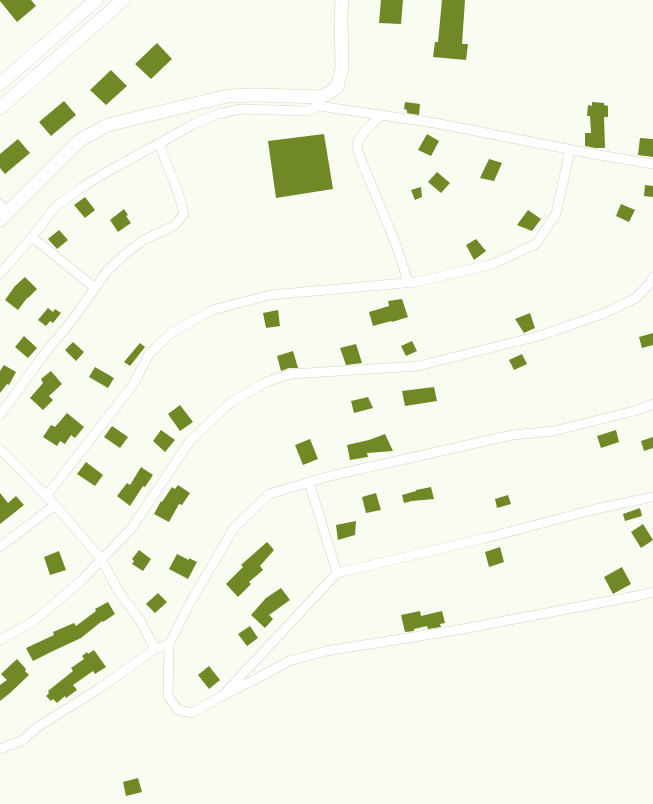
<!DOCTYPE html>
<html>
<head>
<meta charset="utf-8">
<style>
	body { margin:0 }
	canvas { display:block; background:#f9fdf1 }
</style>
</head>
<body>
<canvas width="653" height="804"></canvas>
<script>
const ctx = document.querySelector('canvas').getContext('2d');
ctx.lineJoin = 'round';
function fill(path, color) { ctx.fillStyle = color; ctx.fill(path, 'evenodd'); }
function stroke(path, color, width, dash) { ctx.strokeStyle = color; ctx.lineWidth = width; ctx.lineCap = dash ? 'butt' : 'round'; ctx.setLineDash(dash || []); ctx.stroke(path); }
fill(new Path2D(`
	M0,0H31L36,6L17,22L0,1Z
	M381,0H403L401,24L379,23Z
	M442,0H465L462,44H468L466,60L433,57L435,42H438Z
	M157,43L172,59L151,79L135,64Z
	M111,70L127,86L106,105L90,90Z
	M64,101L76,115L51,136L39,122Z
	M405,102L420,104L419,115L407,113V110L404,109Z
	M592,102L604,103V105L608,106V117H604L605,148H595L585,146V133H591L590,116H587L588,105L592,106Z
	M324,134L333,189L276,198L268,141Z
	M427,134L439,141L431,156L418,150Z
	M640,138L653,139V157L638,155Z
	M18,139L30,153L5,174L0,168V154Z
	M489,159L502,163L494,181L480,178Z
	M437,172L450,183L441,193L428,182Z
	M645,185L653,186V197L644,196Z
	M421,187L422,197L415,200L411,190Z
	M85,197L95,210L85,218L74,205Z
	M621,204L635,210L629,222L616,216Z
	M124,209L128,215L126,216L131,223L118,232L110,220Z
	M528,210L541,219L532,231L517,225Z
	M59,230L68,240L57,249L48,239Z
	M476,239L486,251L474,260L466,245Z
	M25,277L37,289L28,298H27L18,310L5,300L15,286Z
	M402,299L408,317L392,322L391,321L373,326L369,312L389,306L388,301Z
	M48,308L53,312L55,309L61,313L53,323L50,321L46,326L38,320Z
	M278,310L280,326L266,328L263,313Z
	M530,313L535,328L524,333L515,319Z
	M653,333V345L642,348L639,337Z
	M24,336L37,348L28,358L15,347Z
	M412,341L417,351L406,356L401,346Z
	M73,342L84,352L76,361L65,350Z
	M140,343L145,347L130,366L124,362Z
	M356,344L362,363L346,365L340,348Z
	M293,351L298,368H289L281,371L277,356Z
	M522,354L527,364L514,370L509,360Z
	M4,365L16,372L9,385L7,384L0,393V371Z
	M95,367L114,378L108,388L89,377Z
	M51,371L62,384L49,396L53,400L43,410L30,398L43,383L41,379Z
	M434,387L437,401L405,406L402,391Z
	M368,397L373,408L354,413L351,401Z
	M180,405L193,422L180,431L168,414Z
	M67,413L84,427L75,438L71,435L65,444L60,441L57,446L43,437L51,425L55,427Z
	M112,426L128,437L120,448L104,437Z
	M161,430L175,440L165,452L153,441Z
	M616,430L619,442L601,448L597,436Z
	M385,434L393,451L367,453L368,457L350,460L347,445L369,440Z
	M653,437V448L644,451L641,441Z
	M310,439L318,459L303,465L295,445Z
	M86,462L103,475L95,486L77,474Z
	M141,467L153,475L145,487L143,486L130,506L117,496L127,483L130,485Z
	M178,485L190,493L182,505L179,504L169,522L154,514L161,501L162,502L172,487L175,489Z
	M431,487L434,499L412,501L404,503L402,495L416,491V490Z
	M0,493L8,503L16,496L24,505L0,524Z
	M376,493L381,510L366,513L362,497Z
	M508,495L511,504L497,508L495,499Z
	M640,508L642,516L625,521L623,514Z
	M356,521L355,535L338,540L336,525Z
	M643,524L653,540L641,548L631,532Z
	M267,542L274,550L260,566L263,570L249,582L251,584L238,597L226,584L243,567L241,565Z
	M500,547L504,562L489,567L485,552Z
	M139,550L151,559L143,571L132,564L134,561L132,559Z
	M59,551L66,570L50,575L44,557Z
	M177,554L189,560V558L197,562L188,579L169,569Z
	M622,567L631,584L613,594L604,577Z
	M281,588L290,600L269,615L273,619L265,628L251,615L266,598Z
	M158,593L167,602L155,613L146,604Z
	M108,602L115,614L103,622L102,621L81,638L53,651L33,661L26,648L54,635L53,632L74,623L76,626L96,611L95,609Z
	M420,611L421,616L442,611L445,623L440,624L441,627L428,629L427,626L414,629V631L405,632L401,615Z
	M250,626L258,638L247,646L238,634Z
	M94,650L106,667L95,674L93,671L73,685L77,690L66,698L65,696L57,703L53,699L51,701L46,696L49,693L48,691L73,671L71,668L84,659L82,656L87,652L88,654Z
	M17,659L26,669L25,671L29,675L10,693L0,701V685L7,680L1,674Z
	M209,666L220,680L209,689L198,675Z
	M138,778L142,792L126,796L123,782Z`), '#708826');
const street = new Path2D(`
	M319,106L435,123L588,153L653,164
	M381,115L365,131L357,143L358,152L397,247L408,282
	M0,204L7,213
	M32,237L95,288
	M0,274L32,237L56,206L81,188L105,173L194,124L218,114L241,109L307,111L319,106V97
	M653,404L634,411L554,431L512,435L330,476L269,494L234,528L190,603L169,644L168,696L178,710L192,713L222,696L256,679L289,661L326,651L457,630L641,595L653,592
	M0,415L42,357L73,319L95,288L107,271L125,254L142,241L175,225L184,214L178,192L159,144
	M0,449L55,505L102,560L117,589L141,622L155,649
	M309,482L337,573
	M46,496L133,385L149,354L171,333L212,310L270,295L416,282L493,264L536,244L556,214L570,150
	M0,547L55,505
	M0,640L34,621L80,582L131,529L190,441L231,402L266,382L291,374L418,366L539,336L605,313L636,298L651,282L653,277
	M226,692L337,573L486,538L596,509L653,497
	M0,749L23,740L36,728L100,688L155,649L169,644`);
const secondary = new Path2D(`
	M0,84L96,0
	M0,108L123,0
	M0,220L80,140L108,125L227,96L259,95L319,97L327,94L337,87L342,68L341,17L342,0`);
stroke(street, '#cfd3c7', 10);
stroke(secondary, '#cfd3c7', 14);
stroke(street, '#fff', 9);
stroke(secondary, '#fff', 13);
</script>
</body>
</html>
